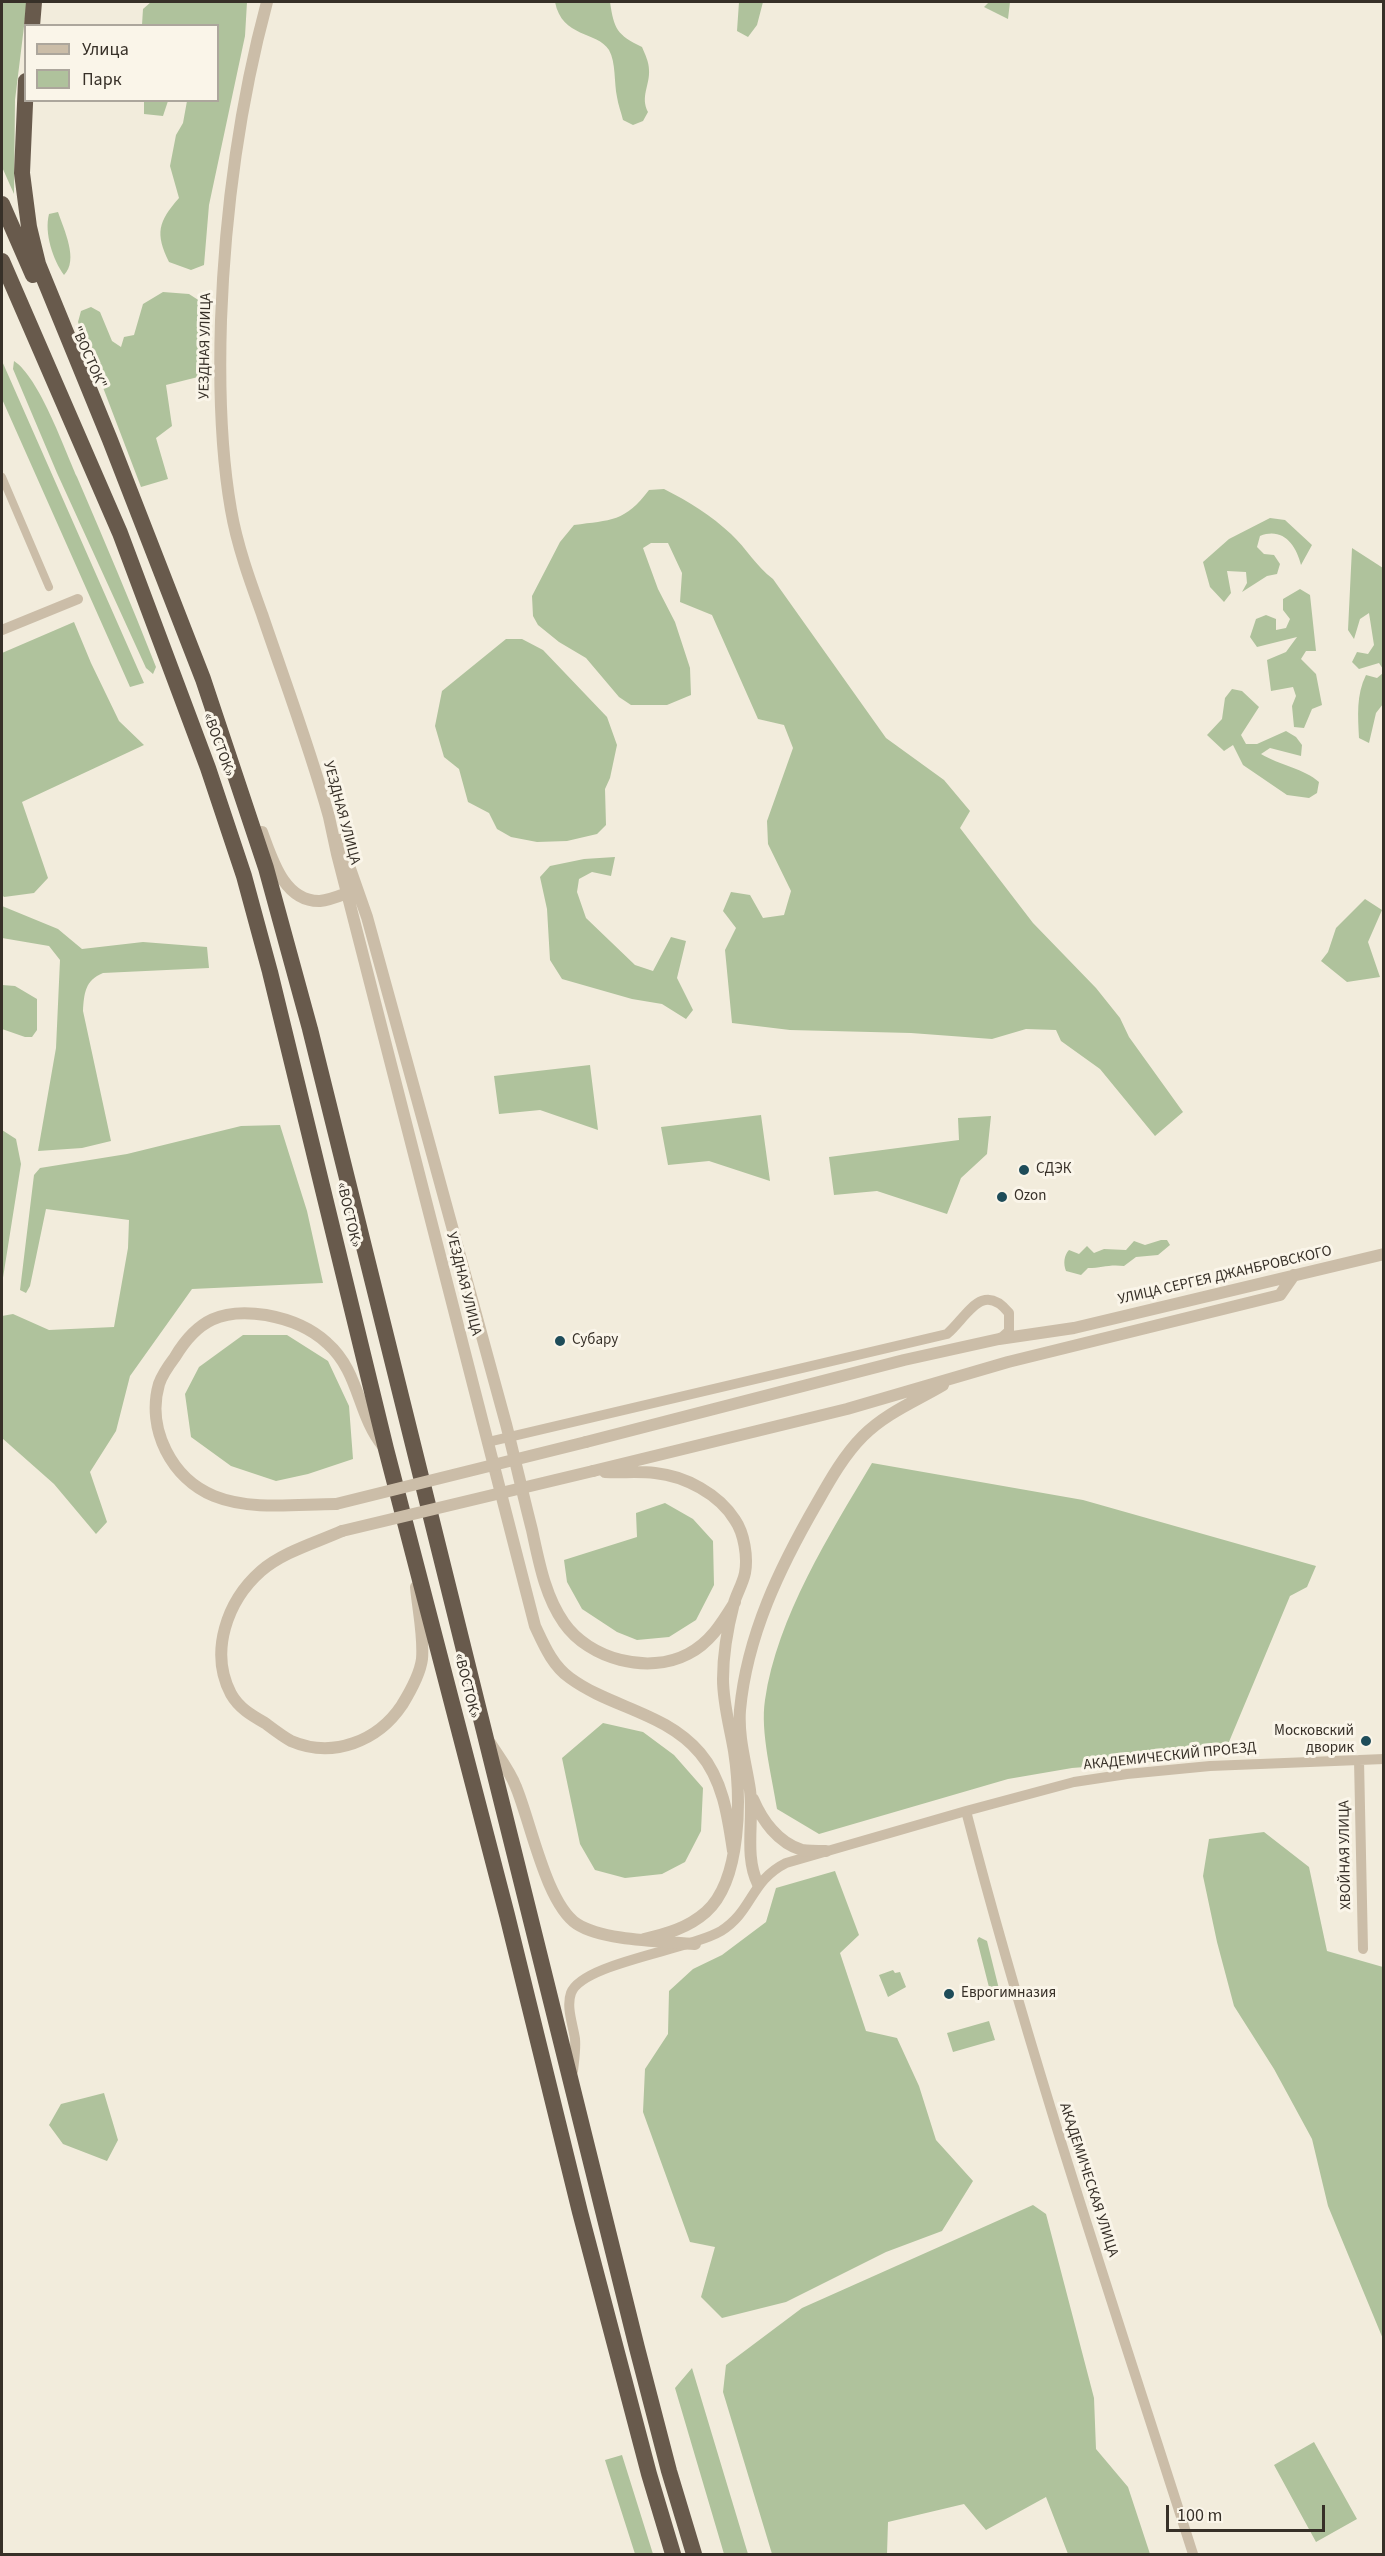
<!DOCTYPE html>
<html>
<head>
<meta charset="utf-8">
<style>
	body { margin:0 }
	#map { position:relative; width:1385px; height:2556px; overflow:hidden; background:#f2ecdc; font-family:"Source Sans 3",sans-serif }
	canvas { display:block }
	.frame { position:absolute; inset:0; border:3px solid #373028; pointer-events:none }
	.legend { position:absolute; left:24px; top:24px; width:195px; height:78px; box-sizing:border-box; background:#faf5e9; border:2px solid #aca69c; margin:0; padding:8px 10px; list-style:none; font-size:18px; color:#373028 }
	.legend li { display:flex; align-items:center; gap:12px; height:30px }
	.legend b { width:30px; border:2px solid #aca69c }
	.scale { position:absolute; left:1166px; top:2505px; width:159px; height:27px; box-sizing:border-box; border:3px solid #373028; border-top:0; padding-left:8px; font-size:18px; line-height:21px; white-space:nowrap; color:#373028; -webkit-text-stroke:4px #faf5e9; paint-order:stroke }
</style>
</head>
<body>
<div id="map">
<canvas width="1385" height="2556"></canvas>
<div class="frame"></div>
<ul class="legend">
<li><b style="height:8px;background:#cbbda8"></b>Улица</li>
<li><b style="height:16px;background:#afc29c"></b>Парк</li>
</ul>
<div class="scale">100 m</div>
</div>
<script>
const ctx = document.querySelector('canvas').getContext('2d');
ctx.lineJoin = 'round';
function fill(path, color) { ctx.fillStyle = color; ctx.fill(path, 'evenodd'); }
function stroke(path, color, width, dash) { ctx.strokeStyle = color; ctx.lineWidth = width; ctx.lineCap = dash ? 'butt' : 'round'; ctx.setLineDash(dash || []); ctx.stroke(path); }
function label(font, color, halo, rows, align = 'center') {
  ctx.font = font + ' "Source Sans 3",sans-serif'; ctx.lineWidth = 6; ctx.setLineDash([]); ctx.textBaseline = 'middle'; ctx.strokeStyle = halo; ctx.fillStyle = color; for (const [text, x, y, turn = 0] of rows) {
    ctx.save(); ctx.translate(x, y); ctx.rotate((+turn || 0) * Math.PI / 180); ctx.textAlign = isNaN(turn) ? turn : align; if (halo) ctx.strokeText(text, 0, 0); ctx.fillText(text, 0, 0); ctx.restore();
  }
}
fill(new Path2D(`
	M2,2H27L15,100L14,194L2,167Z
	M151,2H247L245,36L209,205L204,265L191,270L169,262C155,233 158,222 179,198L170,166L176,135L183,123L187,101L218,100V26L142,25L143,9Z
	M555,2H610C614,29 617,35 642,47C645,54 649,62 649,70C650,85 640,97 648,112L643,121L633,125L623,120C621,112 618,104 617,97C614,83 616,62 609,50C597,31 562,38 555,2Z
	M739,2H763L757,25L748,37L737,31Z
	M989,2H1010L1008,19L984,7Z
	M144,101H168L163,116L144,114Z
	M58,212C64,230 79,260 64,275C53,260 44,233 49,214Z
	M163,292L189,294L206,305L202,376L166,385L172,426L156,438L168,479L141,487L78,322L81,311L91,307L100,312L112,341L121,347L124,337L134,335L143,304Z
	M2,361L144,683L130,687L2,399Z
	M14,361C39,377 64,448 77,477C104,540 131,603 156,667L153,674L146,668L57,473L13,369Z
	M664,489C688,501 712,516 731,534C746,548 756,566 773,579L886,738L944,780L970,811L960,828L1033,923L1096,988L1120,1018L1129,1037L1183,1112L1155,1136L1100,1069L1061,1041L1056,1030L1026,1029L992,1039L911,1033L790,1030L732,1023L725,950L736,928L723,911L731,892L750,895L763,918L784,915L791,891L768,844L767,821L793,748L784,725L758,719L712,615L680,602L682,573L668,543H651L643,548L658,589L675,622L690,668L691,695L667,705H631L619,697L586,658L559,642L538,625L533,616L532,596L560,542L574,525C611,520 625,522 649,490Z
	M1270,518L1285,520L1312,545L1301,565C1296,545 1283,527 1260,536L1257,547L1264,554L1274,555L1280,564L1277,574L1267,576L1242,592L1247,583L1246,572L1227,571L1231,593L1224,602L1210,587L1203,562L1229,539Z
	M1352,548L1383,568V669L1379,663L1359,669L1352,662L1357,652L1368,654L1374,645L1369,613L1360,619L1354,639L1348,630Z
	M1300,589L1310,595L1316,651H1306L1301,659L1316,674L1322,705L1312,709L1304,728L1294,727L1292,706L1296,696L1293,687L1271,691L1267,660L1286,652L1297,637L1257,647L1250,637L1256,619L1266,615L1276,619V630L1286,628L1290,619L1283,610V599Z
	M74,622L91,663L119,721L144,745L22,802L48,878L34,893L4,897L2,895V653Z
	M506,639H522L543,650L607,717L617,745L610,778L605,789L606,825L597,834L567,841L537,842L511,837L497,829L489,813L468,802L459,769L444,757L435,726L442,691Z
	M1383,673V704L1376,713L1369,743L1359,738C1358,716 1356,695 1366,675L1377,678Z
	M1232,689L1242,691L1259,707L1241,735L1246,744H1257L1286,731L1296,737L1302,745L1301,756L1270,748L1261,754C1279,765 1305,769 1319,782L1317,793L1309,798L1287,795L1243,765L1233,745L1224,751L1207,735L1222,719L1225,698Z
	M615,857L611,876L592,872L579,879L577,892L586,918L635,965L653,971L671,937L686,941L677,978L693,1010L686,1019L662,1004L632,999L562,979L550,960L547,909L540,877L550,866L584,859Z
	M1365,899L1382,910L1368,942L1380,977L1347,982L1321,961L1328,952L1336,928Z
	M2,906L58,929L82,949L143,942L207,947L209,968L103,973C85,980 84,994 83,1011L111,1141L82,1148L38,1151L56,1048L60,960L49,946L2,938Z
	M2,985L15,986L37,999V1030L32,1037H25L2,1029Z
	M590,1065L598,1130L540,1110L499,1114L494,1076Z
	M761,1115L770,1181L709,1161L668,1165L661,1127Z
	M991,1116L987,1154L961,1178L947,1214L877,1191L834,1195L829,1157L959,1140L958,1118Z
	M280,1125L307,1211L323,1283L192,1289L130,1376L116,1431L90,1472L107,1522L96,1534L54,1484L2,1438V1316L13,1314L49,1330L114,1327L128,1248L129,1220L46,1209L30,1286L26,1293L20,1290L34,1175L40,1168L127,1154L241,1126Z
	M2,1130L16,1139L21,1164L2,1284Z
	M1161,1240H1167L1170,1245L1158,1255L1136,1257L1124,1266C1109,1264 1102,1268 1088,1268L1081,1275L1066,1271C1063,1264 1064,1255 1069,1250L1079,1254L1087,1246L1094,1253L1104,1249L1126,1250L1134,1241L1145,1245Z
	M243,1335H287L328,1361L349,1406L353,1459L308,1474L276,1481L231,1466L191,1437L185,1394L199,1367Z
	M872,1463L1083,1500L1316,1566L1307,1587L1290,1596L1226,1749L1148,1762L1072,1768L1008,1779L819,1834L777,1809C772,1776 760,1732 765,1700C777,1617 830,1534 872,1463Z
	M665,1503L693,1519L713,1541L714,1585L696,1620L669,1637L637,1640L617,1632L582,1609L567,1582L564,1560L637,1537L636,1513Z
	M603,1723L643,1732L674,1755L703,1788L701,1831L685,1862L662,1874L625,1878L595,1870L580,1844L562,1758Z
	M1264,1832L1309,1867L1327,1951L1383,1967V2339L1328,2206L1312,2139L1274,2069L1234,2006L1217,1942L1203,1876L1209,1839Z
	M835,1871L859,1935L840,1953L866,2031L897,2038L919,2086L936,2140L973,2181L942,2231L886,2252L786,2302L722,2318L701,2297L715,2247L690,2242L643,2112L645,2069L668,2034L669,1991L693,1969L722,1955L766,1922L776,1888Z
	M979,1937L987,1941L1001,1997L992,1999L977,1940Z
	M893,1970L895,1973L900,1972L906,1987L888,1997L879,1975Z
	M989,2021L995,2040L953,2052L947,2033Z
	M104,2093L118,2140L107,2161L63,2144L49,2125L61,2104Z
	M1033,2205L1046,2214L1094,2398L1096,2449L1128,2487L1150,2554H1068L1046,2497L986,2530L964,2504L888,2522L887,2554H772L723,2392L726,2365L802,2308Z
	M692,2368L748,2554H724L675,2388Z
	M1314,2442L1357,2519L1316,2542L1274,2465Z
	M622,2455L653,2554H635L605,2460Z`), '#afc29c');
stroke(new Path2D(`
	M2,477L49,587`), '#cbbda8', 8);
stroke(new Path2D(`
	M2,630L78,599
	M488,1442L947,1334C967,1317 982,1280 1009,1313V1331L1000,1339
	M1359,1760L1363,1949
	M966,1811C1031,2062 1114,2307 1193,2554
	M573,2071C574,2061 576,2049 575,2039C573,2025 566,2007 571,1993C582,1963 689,1950 721,1931C753,1911 750,1881 786,1863L966,1811L1074,1782L1127,1774L1210,1766L1384,1759`), '#cbbda8', 10);
stroke(new Path2D(`
	M267,2C239,106 225,212 221,320C219,383 220,447 231,510C237,545 250,581 262,614C285,682 310,748 329,817L337,854L535,1626C544,1645 552,1665 570,1678C611,1708 665,1712 700,1753C723,1780 728,1817 733,1851
	M262,832C272,859 284,902 320,901C329,900 339,896 347,893
	M340,840L367,917C413,1086 461,1255 506,1424C515,1459 523,1495 532,1530C539,1562 545,1596 564,1623C589,1659 648,1675 688,1654C710,1643 722,1623 735,1602
	M586,1442L904,1360L999,1339L1074,1328L1384,1254
	M593,1471L847,1409L1008,1362L1280,1295L1294,1275
	M605,1472C621,1473 638,1471 655,1473C685,1476 719,1494 735,1520C744,1533 748,1557 745,1573C743,1583 737,1593 734,1603C728,1626 723,1655 723,1679C723,1704 730,1727 734,1751C741,1796 742,1880 706,1912C688,1928 666,1934 644,1939
	M336,1504C298,1504 251,1511 214,1496C172,1479 146,1429 159,1384C162,1375 169,1365 175,1357C197,1320 222,1308 266,1315C288,1319 311,1328 327,1343C360,1372 357,1414 383,1446
	M342,1531C315,1543 283,1552 261,1571C227,1601 209,1652 231,1694C239,1708 251,1715 265,1723C273,1729 282,1736 291,1741C333,1759 378,1741 402,1705C410,1692 420,1675 422,1659C424,1636 418,1610 416,1587
	M490,1743C499,1757 510,1771 516,1787C531,1823 546,1903 577,1924C603,1941 663,1941 695,1944
	M753,1799C762,1820 778,1843 802,1850C809,1851 818,1851 826,1851
	M758,1884C744,1856 754,1821 750,1790C746,1763 738,1738 740,1710C747,1635 780,1567 817,1503C830,1480 844,1455 863,1436C886,1413 916,1401 943,1385`), '#cbbda8', 12);
stroke(new Path2D(`
	M32,26L34,2
	M26,81L22,173L29,227L38,264L110,440L203,679L266,868L310,1029L637,2348L669,2471L694,2554
	M2,204L33,275
	M2,261L120,533L208,768L244,876L270,972L386,1449L507,1915L580,2212L649,2474L673,2554`), '#685a4c', 16);
stroke(new Path2D(`
	M336,1504L586,1442
	M342,1531L593,1471`), '#cbbda8', 12);
for (const [x, y, r, color] of [
	[1024,1170,6,"#1e4c59"],
	[1002,1197,6,"#1e4c59"],
	[560,1341,6,"#1e4c59"],
	[1366,1741,6,"#1e4c59"],
	[949,1994,6,"#1e4c59"]
]) { const dot = new Path2D(); dot.arc(x, y, r, 0, 2 * Math.PI); ctx.fillStyle = color; ctx.fill(dot); stroke(dot, '#faf5e9', 2); }
label('15px', '#373028', '#faf5e9', [
	["УЕЗДНАЯ УЛИЦА",206,346,-89],
	["\"ВОСТОК\"",88,358,66],
	["«ВОСТОК»",218,745,70],
	["УЕЗДНАЯ УЛИЦА",341,813,75],
	["«ВОСТОК»",348,1215,77],
	["УЛИЦА СЕРГЕЯ ДЖАНБРОВСКОГО",1225,1276,-13],
	["УЕЗДНАЯ УЛИЦА",463,1284,76],
	["«ВОСТОК»",466,1686,76],
	["АКАДЕМИЧЕСКИЙ ПРОЕЗД",1170,1757,-6],
	["ХВОЙНАЯ УЛИЦА",1346,1855,-91],
	["АКАДЕМИЧЕСКАЯ УЛИЦА",1088,2180,72]
]);
label('15px', '#373028', '#faf5e9', [
	["СДЭК",1036,1170],
	["Ozon",1014,1197],
	["Субару",572,1341],
	["Московский",1354,1732,"right"],
	["дворик",1354,1749,"right"],
	["Еврогимназия",961,1994]
], 'left');
</script>
</body>
</html>
